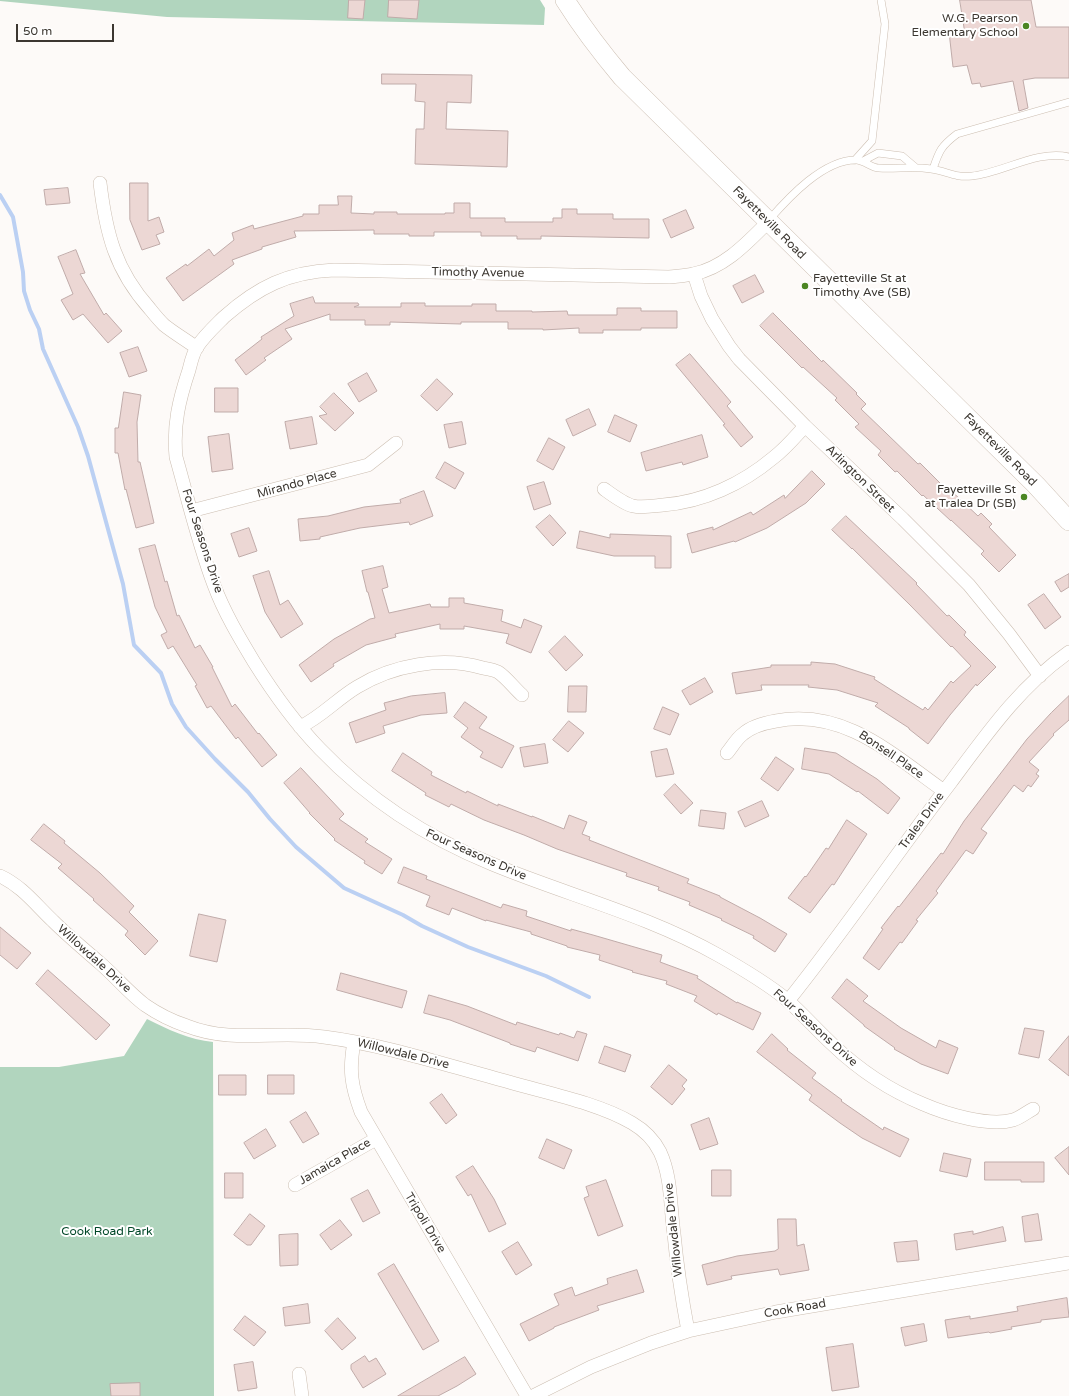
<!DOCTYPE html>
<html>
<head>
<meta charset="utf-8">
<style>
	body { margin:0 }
	#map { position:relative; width:1069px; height:1396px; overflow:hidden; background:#fdfaf8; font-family:"Varela Round",sans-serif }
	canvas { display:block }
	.scale { position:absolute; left:16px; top:24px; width:98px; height:18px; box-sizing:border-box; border:2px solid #3c3731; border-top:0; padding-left:5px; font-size:12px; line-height:14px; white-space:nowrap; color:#3c3731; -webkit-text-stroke:3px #fff; paint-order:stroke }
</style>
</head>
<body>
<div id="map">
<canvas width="1069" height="1396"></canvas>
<div class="scale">50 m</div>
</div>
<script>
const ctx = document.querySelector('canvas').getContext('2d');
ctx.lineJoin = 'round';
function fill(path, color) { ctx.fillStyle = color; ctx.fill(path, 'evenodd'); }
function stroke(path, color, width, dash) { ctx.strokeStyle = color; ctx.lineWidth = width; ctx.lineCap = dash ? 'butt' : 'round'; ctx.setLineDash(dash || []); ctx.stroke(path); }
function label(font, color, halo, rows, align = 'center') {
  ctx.font = font + ' "Varela Round",sans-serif'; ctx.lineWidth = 4; ctx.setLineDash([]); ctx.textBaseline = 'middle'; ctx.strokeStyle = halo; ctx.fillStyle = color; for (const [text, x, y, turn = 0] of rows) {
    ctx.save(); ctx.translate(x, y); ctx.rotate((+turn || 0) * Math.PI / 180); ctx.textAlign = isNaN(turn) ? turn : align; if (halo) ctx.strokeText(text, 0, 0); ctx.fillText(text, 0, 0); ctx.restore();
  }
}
fill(new Path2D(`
	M0,0H540L545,8L544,25L167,17L0,1Z
	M147,1019C167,1029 190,1040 213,1042L214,1396H0V1067H59L124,1056Z`), '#b1d5be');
stroke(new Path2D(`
	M0,195L13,217L23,272L24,291L30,310L39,329L43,349L78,427L88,456L123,584L134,645L161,673L172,704L186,727L215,759L248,792L270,819L296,847L344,888L403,915L422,926L468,947L546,976L589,997`), '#bbd0f3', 4);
const building = new Path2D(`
	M349,0H365L363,19L348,18Z
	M389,0H419L417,19L388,17Z
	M960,0H1031L1036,27H1069V78H1035L1023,80L1028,108L1019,111L1013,81L981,87L980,83L972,84L967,65L953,67L949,32L964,30Z
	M382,74L472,75L471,103L447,102L446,129L508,131L507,167L415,164L416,129H424L425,102L415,101L416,84H382Z
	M130,183H148V221L159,217L164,232L156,235L160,244L142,250L130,220Z
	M68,188L70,203L46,205L44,190Z
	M338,196H352L351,213L374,214V212H397V214H445V213H454V203H470V218H505V222H553V218H562V209H577V214H613V219H649V238L541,236V239H517V236H481V232H434V236H409V234H374V230L294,231L296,237L262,247V249L232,260L234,264L183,301L166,278L186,264L187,266L209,249L214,256L234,240L232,233L253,225L254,229L303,216V214H319V205H338Z
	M686,210L694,228L671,238L663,220Z
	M76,250L85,273L80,274L104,315L106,313L122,331L108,343L83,314L73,320L61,300L73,294L58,257Z
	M755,275L764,292L742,303L733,286Z
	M313,297L315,303H358L359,305L354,307H401V303H425V306H472V304H496V311H532V312L567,311L568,315H617V308H641V311H677V328H641V330H603V333H579V328L543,330V329H508V322H461V324L390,322V325H365V320H330V314L285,329L292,339L264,358L266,360L246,375L235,360L262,339L261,337L294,316L290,304Z
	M773,313L822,362L823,360L857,393L856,394L866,404L861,409L886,433L918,464L920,463L944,487L946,486L978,516L981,513L992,524L989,527L1016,555L999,572L981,554L984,551L951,520V521L923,495L922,496L897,471L895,472L878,455L881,451L855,427L859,424L835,400L837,398L803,367L802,368L760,326Z
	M138,347L147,371L129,377L120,353Z
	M690,354L731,402L727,406L753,437L741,447L723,425L725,424L676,365Z
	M367,373L377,391L359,402L348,384Z
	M437,379L453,394L437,411L421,396Z
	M215,388H238V412H215Z
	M124,392L141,395L137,422L138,462H140L154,523L136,528L126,489L125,490L118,453H115V428H118Z
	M334,393L354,413L335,431L319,416L327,414L320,407Z
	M589,409L596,425L573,436L566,420Z
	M615,415L637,425L630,442L608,432Z
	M312,417L317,444L290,449L285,422Z
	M462,422L466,444L449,448L444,425Z
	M229,434L233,469L212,472L208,437Z
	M702,435L708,457L683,465L682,462L646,471L641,453Z
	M549,438L565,447L553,470L537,461Z
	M445,462L464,473L455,489L436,478Z
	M812,471L825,484L806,503L767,528L735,542L734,541L692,553L687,534L713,527V530L751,512L753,515L784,495L785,498Z
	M544,482L551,504L534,510L527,487Z
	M424,491L433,516L410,525L409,522L360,528L320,537V539L300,541L298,519L328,516L364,507L401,503L400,500Z
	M550,515L566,533L553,546L536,527Z
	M846,516L917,583L916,584L947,616L949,615L966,632L964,635L996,667L977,686L976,684L950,715L928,744L909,729V728L875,706L878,703L837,690L808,687L809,685H761L762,690L736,694L732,673L771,667V665H811V662L835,664L875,677L874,679L923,710L925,707L928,710L951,681L953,683L971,666L952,646L951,647L910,605L852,548V549L832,530Z
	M249,528L257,551L239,557L231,534Z
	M580,531L610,538V534L671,536V568H655V556H614L577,548Z
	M155,545L165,582L167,581L177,616L179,615L195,648L200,645L213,667H212L232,707L235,704L258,734L259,733L277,755L262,767L238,737L236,739L211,706L207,708L195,686L197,685L173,646L168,649L161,635L167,632L155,607L139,549Z
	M383,566L388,587L382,589L389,613L430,604L431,607H449V598H464V603L503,610L501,621L521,628L524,619L542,626L531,653L506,643L509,634L464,626V629H440V624L395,634L396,637L366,645L333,664L334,666L311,682L299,665L334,639L370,619L375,618L368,592H367L362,571Z
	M269,571L280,605L288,600L303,624L281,638L265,612L253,576Z
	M1069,574V587L1061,592L1055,582Z
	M1044,594L1061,617L1045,629L1028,605Z
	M565,636L583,655L566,671L549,652Z
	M705,678L713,692L690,705L682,691Z
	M569,686H587L586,712H568Z
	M445,693L447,713L421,715L383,726L385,733L356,743L349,723L386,710L384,703L411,696Z
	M1069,696V720L1053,734L1054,735L1029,762L1039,770L1036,774L1039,776L1031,787L1028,785L1023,792L1014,785L981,829L987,833L973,854L966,850L936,891L938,893L916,920L918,921L902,943L900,942L879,970L863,958L883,929L881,928L898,906L899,907L941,853L943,854L964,821L1027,739L1051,713Z
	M465,702L487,717L479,728L514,746L502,768L480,757L483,752L461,737L468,728L454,717Z
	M663,707L679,714L670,735L654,729Z
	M569,721L584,733L568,752L553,740Z
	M545,744L548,763L524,767L520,748Z
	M805,748L836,753L877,779L900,798L888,814L858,791L857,792L829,774L802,769Z
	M667,749L674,774L656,777L651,752Z
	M403,753L432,772L431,775L466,793L467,791L498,806V804L532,817V816L564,829L569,815L587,822L582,834L590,837L589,840L689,879L687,883L720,896V897L760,918L787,934L775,952L753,938L754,936L721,920L722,919L689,905L690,902L658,890L659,887L626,876L627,873L557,849L524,835L484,820L451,804L449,807L425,795L426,793L392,771Z
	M776,757L794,769L778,791L761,779Z
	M301,768L344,814L339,819L368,839L365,842L392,859L382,874L364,863L365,861L334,840L335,839L309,813H310L284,783Z
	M675,784L693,803L681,814L664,795Z
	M762,801L769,816L745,827L738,812Z
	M701,810L726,813L724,829L699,826Z
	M847,820L867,834L834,885L832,884L810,913L788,898L805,876L806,877L826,848L828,849Z
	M44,824L65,841L64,843L100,873L134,906L129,912L158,941L145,955L125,935L128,931L93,900L94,899L58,868L62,864L31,840Z
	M404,867L427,876L426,879L501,908L503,904L527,911L526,916L571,931V929L593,935L662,955L660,962L698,976L697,978L737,1003V1002L761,1013L753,1030L718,1013L717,1015L694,1001L697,996L666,984L667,981L632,972L633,971L599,960L600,955L567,947V946L531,934V932L486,920V921L452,908L449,915L426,906L430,896L398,883Z
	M199,914L226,920L217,962L190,956Z
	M0,927L31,953L17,969L0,955Z
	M48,970L110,1025L96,1040L36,984Z
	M341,973L407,991L402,1008L337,990Z
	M847,979L868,996L863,1001L901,1028L936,1048L939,1040L958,1048L948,1074L921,1064L894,1049L895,1048L864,1026V1025L832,998Z
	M429,995L467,1006L516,1025L517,1022L559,1035L560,1033L574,1038L577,1031L587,1034L578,1061L537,1047L535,1052L510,1044V1043L450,1020L424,1013Z
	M1025,1028L1044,1031L1039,1058L1019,1054Z
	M772,1034L788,1049L787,1050L816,1073L812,1078L842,1100L841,1101L883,1130L884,1127L909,1139L900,1157L862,1138L840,1123L809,1100L812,1095L757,1052Z
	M1069,1036V1076L1049,1060Z
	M605,1046L631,1055L625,1072L599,1063Z
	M669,1065L687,1080L682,1086L685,1089L672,1105L651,1087Z
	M219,1075H246V1095H219Z
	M268,1075H294V1094H268Z
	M442,1094L457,1115L446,1124L430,1103Z
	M306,1112L319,1134L303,1143L290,1122Z
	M709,1118L718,1144L700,1150L691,1125Z
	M266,1129L276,1146L254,1159L244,1143Z
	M547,1139L572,1150L564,1169L539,1158Z
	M1069,1147V1175L1055,1158Z
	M944,1153L971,1159L967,1177L940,1171Z
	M985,1162H1044V1182H1021V1180H985Z
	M473,1166L494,1199L506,1224L489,1232L471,1194L468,1196L456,1177Z
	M712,1170H731V1196H712Z
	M225,1173H243V1198H225Z
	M606,1180L623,1226L598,1236L584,1198L589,1196L586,1187Z
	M368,1190L380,1213L363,1222L351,1199Z
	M250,1214L265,1226L251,1245H247L234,1235Z
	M1038,1214L1042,1240L1025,1242L1022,1217Z
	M778,1219H796L797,1246L804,1244L809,1270L780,1275L778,1269L731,1276L732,1279L707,1285L702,1265L737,1256L775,1251L778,1249Z
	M340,1220L352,1235L331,1250L320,1235Z
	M1003,1227L1006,1241L956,1250L954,1234L973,1231V1234Z
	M298,1234V1265L280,1266L279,1235Z
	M917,1241L919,1260L897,1262L894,1243Z
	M518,1242L532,1265L516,1275L502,1252Z
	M394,1264L439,1341L423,1350L378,1274Z
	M637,1270L644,1292L597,1306L599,1310L554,1327V1328L529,1341L520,1324L559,1305L554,1294L572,1287L575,1296L608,1284L607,1279Z
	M1067,1298L1069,1317L1041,1320V1322L1011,1327L1012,1329L990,1333L989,1332L948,1338L945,1320L970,1316V1319L1018,1311L1017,1307Z
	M308,1304L310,1323L285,1326L283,1308Z
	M245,1316L266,1332L254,1346L234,1330Z
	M338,1318L356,1338L342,1350L325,1331Z
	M924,1324L927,1341L905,1346L901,1328Z
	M853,1344L859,1387L832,1391L826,1348Z
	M365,1356L369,1362L376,1358L386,1374L363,1388L351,1369V1365Z
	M465,1357L476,1374L457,1386L438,1396H398Z
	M253,1362L257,1388L238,1391L234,1365Z
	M140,1383V1396H111L110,1384Z`);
fill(building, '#ecd7d4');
stroke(building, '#c0aba9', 1);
const service = new Path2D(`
	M855,160L872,141L885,24L881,0
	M863,161L878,153L902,156L915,167
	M933,169C939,151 941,146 957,134L1069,102
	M769,220C789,197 824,159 857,160C866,161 871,168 879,168C897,169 914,166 931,169C947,171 954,178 972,176C1002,173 1039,149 1069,157`);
const minor = new Path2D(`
	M100,183C106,233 115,270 150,309C154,314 159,320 164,325C174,333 186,340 197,348
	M768,222C747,243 724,268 693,274C685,276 677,276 669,277L334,270C288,272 258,287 224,317C215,326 204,336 197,347C193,353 191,362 189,370C179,400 173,425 176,457C188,499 198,543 214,585C224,612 239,637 254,662C274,694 293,721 320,749C368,799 428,838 492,864C567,895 647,915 718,955C741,968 765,982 786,999C802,1013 816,1029 832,1044C858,1069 889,1090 923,1104C946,1114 989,1127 1013,1120C1020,1118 1027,1112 1033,1109
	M694,274L701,296L712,319L729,346L739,359L805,426L903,519L969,585L1009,634L1040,676
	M604,489C611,494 624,504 633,506C642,508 653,506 663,505C703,502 742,484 773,458C785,449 795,437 805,426
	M191,511L368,465L396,443
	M300,727C321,717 337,699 357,687C393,665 442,656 483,668C488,669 494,670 498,672C506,677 515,689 522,695
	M727,753C732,747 737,738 743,734C752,726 764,723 776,721C844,708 893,755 944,791
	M0,876C22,886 36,905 53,921C68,936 85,950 101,964C116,977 129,993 145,1005C158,1014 172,1021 187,1026C233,1044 277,1030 324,1037C387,1045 448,1066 509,1082C547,1093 598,1103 632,1123C644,1130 654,1140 660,1152C672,1178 670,1207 674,1234C677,1267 682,1299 688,1331
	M788,1001C845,930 896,854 951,782C986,735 1020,686 1069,652
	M354,1042C349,1070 351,1085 361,1112L527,1396
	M295,1185L376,1139
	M299,1374L302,1396
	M533,1396L591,1367L651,1343L688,1331L776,1312L1069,1263`);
const secondary = new Path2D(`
	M565,0C582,27 601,52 622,77L1036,485L1069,521`);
stroke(service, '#ccbeb1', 8);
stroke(minor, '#ccbeb1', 14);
stroke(secondary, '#ccbeb1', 20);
stroke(service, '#fff', 7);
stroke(minor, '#fff', 13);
stroke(secondary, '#fff', 19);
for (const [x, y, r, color] of [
	[1026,26,4,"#4b8623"],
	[805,286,4,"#4b8623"],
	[1024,497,4,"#4b8623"]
]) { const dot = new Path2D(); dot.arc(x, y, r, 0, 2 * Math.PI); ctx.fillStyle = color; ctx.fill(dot); stroke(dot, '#fff', 1.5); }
label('12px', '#3c3731', '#fff', [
	["W.G. Pearson",1018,19],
	["Elementary School",1018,33],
	["Fayetteville St at",813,279,"left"],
	["Timothy Ave (SB)",813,293,"left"],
	["Fayetteville St",1016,490],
	["at Tralea Dr (SB)",1016,504]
], 'right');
label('12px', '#3c3731', '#fff', [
	["Fayetteville Road",769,223,45],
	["Timothy Avenue",478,273,1],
	["Fayetteville Road",1000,450,45],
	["Arlington Street",860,479,44],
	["Mirando Place",297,484,-15],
	["Four Seasons Drive",202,541,72],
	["Bonsell Place",891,755,34],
	["Tralea Drive",922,821,-54],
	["Four Seasons Drive",476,855,24],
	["Willowdale Drive",94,959,42],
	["Four Seasons Drive",815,1028,42],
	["Willowdale Drive",403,1054,14],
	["Jamaica Place",335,1162,-30],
	["Tripoli Drive",425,1223,59],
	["Willowdale Drive",674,1230,-96],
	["Cook Road",795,1309,-10]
]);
label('12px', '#004728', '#fff', [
	["Cook Road Park",107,1232]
]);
</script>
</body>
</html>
